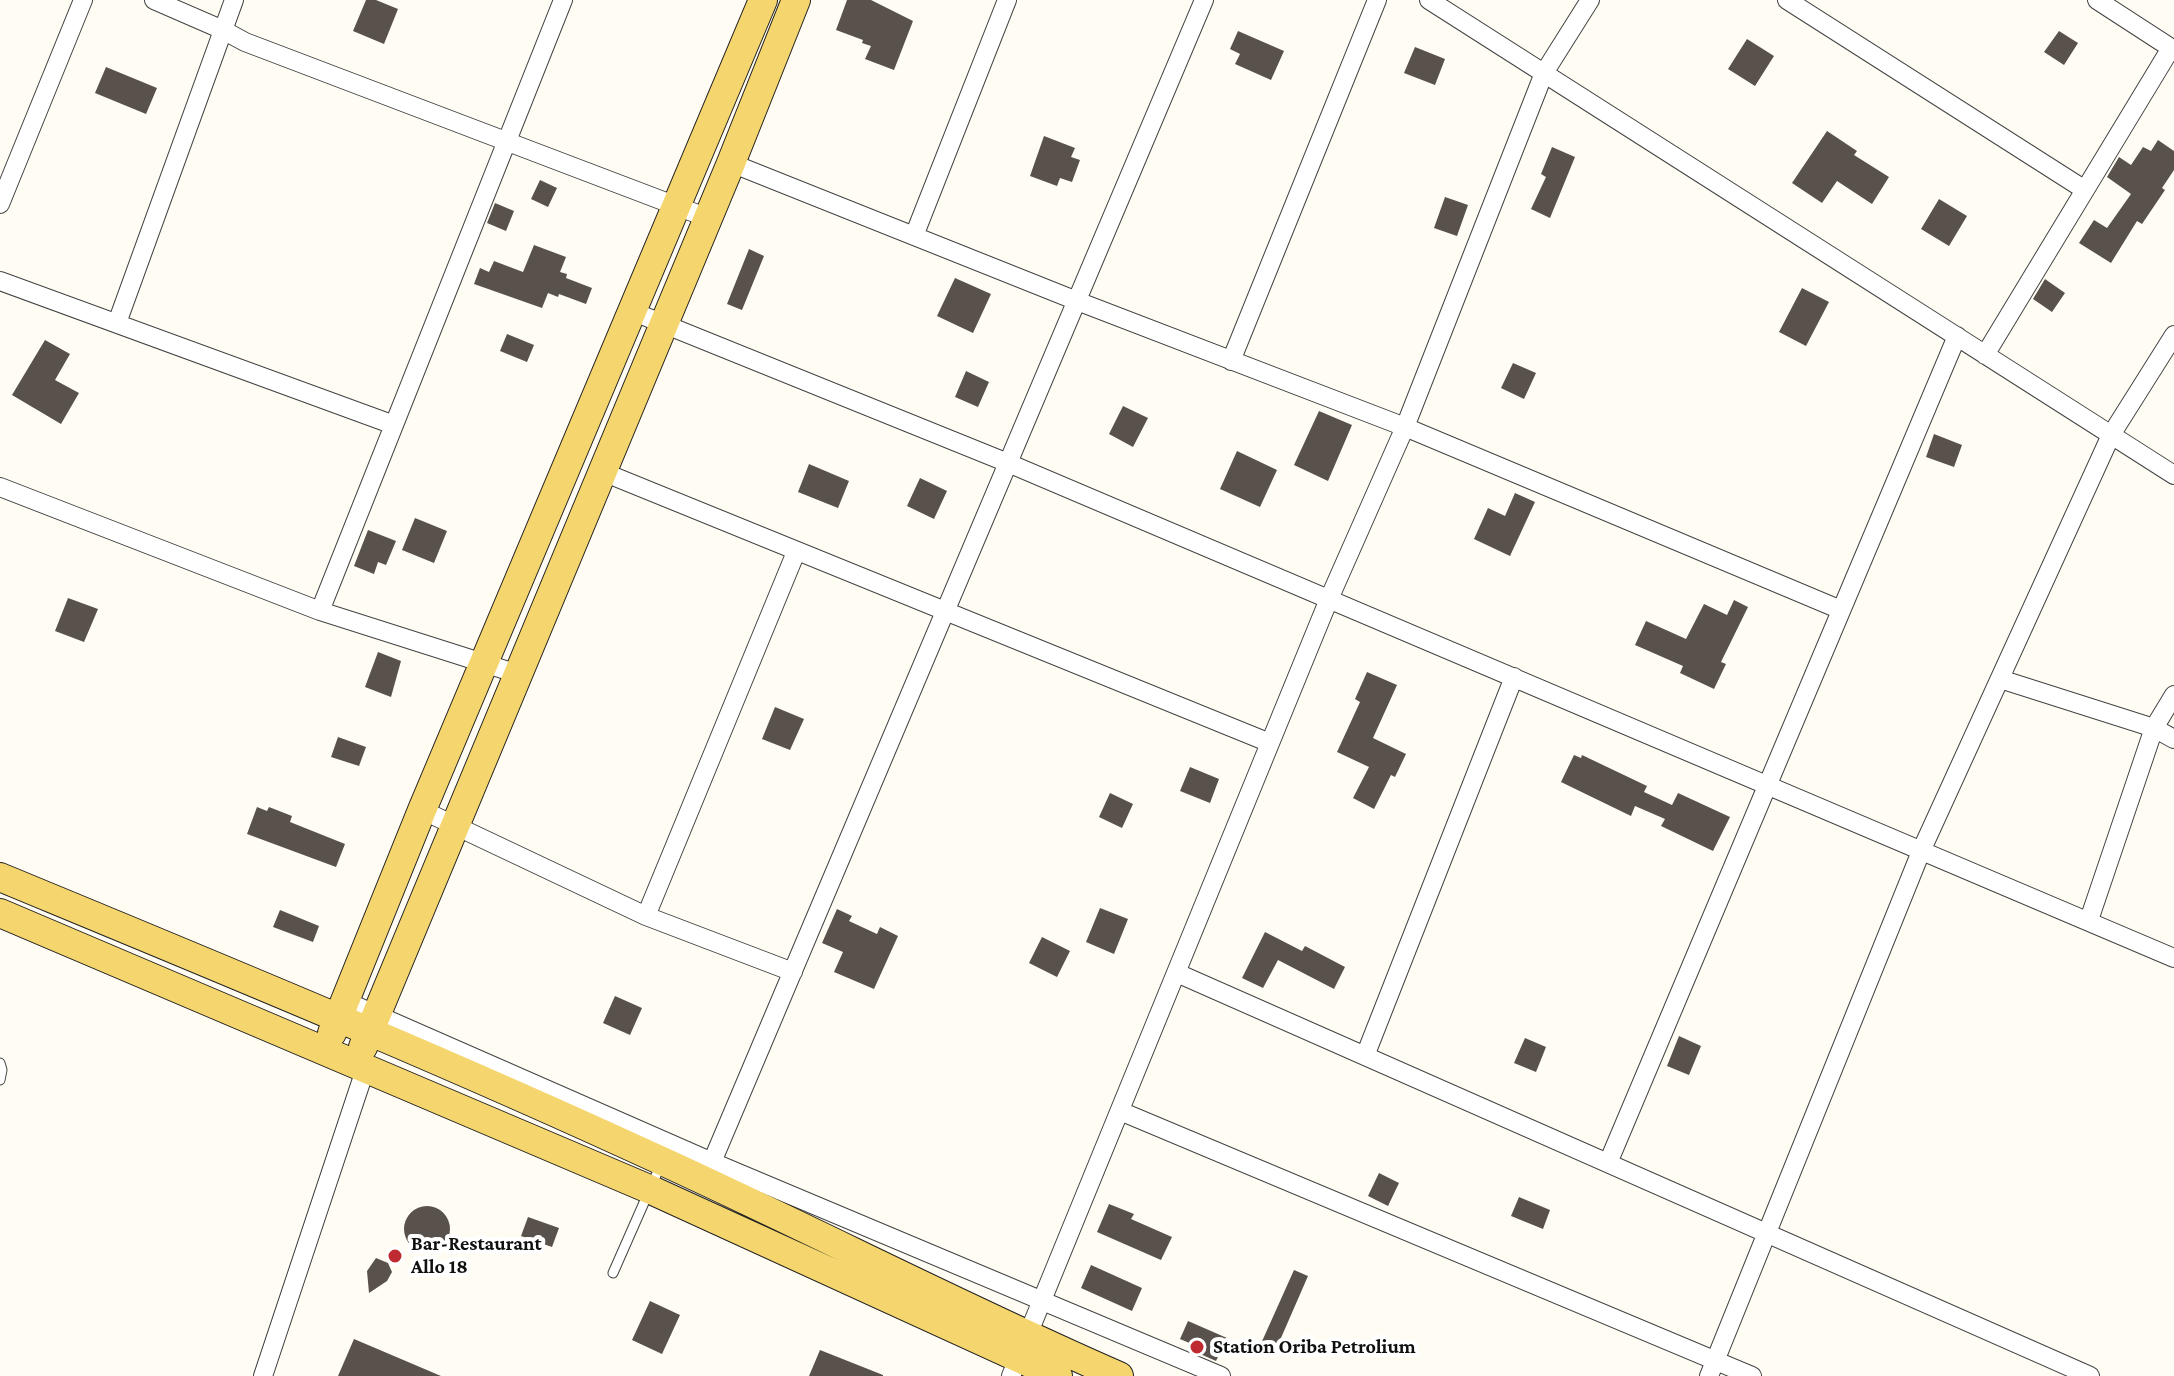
<!DOCTYPE html>
<html>
<head>
<meta charset="utf-8">
<style>
	body { margin:0 }
	canvas { display:block; background:#fffdf3 }
</style>
</head>
<body>
<canvas width="2174" height="1376"></canvas>
<script>
const ctx = document.querySelector('canvas').getContext('2d');
ctx.lineJoin = 'round';
function fill(path, color) { ctx.fillStyle = color; ctx.fill(path, 'evenodd'); }
function stroke(path, color, width, dash) { ctx.strokeStyle = color; ctx.lineWidth = width; ctx.lineCap = dash ? 'butt' : 'round'; ctx.setLineDash(dash || []); ctx.stroke(path); }
function label(font, color, halo, rows, align = 'center') {
  ctx.font = font + ' "Crimson Pro",serif'; ctx.lineWidth = 8; ctx.setLineDash([]); ctx.textBaseline = 'middle'; ctx.strokeStyle = halo; ctx.fillStyle = color; for (const [text, x, y, turn = 0] of rows) {
    ctx.save(); ctx.translate(x, y); ctx.rotate((+turn || 0) * Math.PI / 180); ctx.textAlign = isNaN(turn) ? turn : align; if (halo) ctx.strokeText(text, 0, 0); ctx.fillText(text, 0, 0); ctx.restore();
  }
}
fill(new Path2D(`
	M366,0H376L398,9L384,44L353,31Z
	M847,0H871L913,21L894,70L865,59L871,46L862,43L863,40L836,30Z
	M1238,31L1284,51L1271,80L1235,64L1240,54L1230,49Z
	M2059,31L2078,43L2064,65L2044,52Z
	M1747,39L1774,56L1755,86L1728,69Z
	M1415,47L1445,59L1435,85L1404,73Z
	M106,67L157,88L146,114L95,93Z
	M1827,131L1857,151L1854,155L1889,177L1872,204L1837,181L1822,203L1792,183Z
	M1044,136L1075,148L1071,157L1080,160L1072,182L1060,178L1057,186L1030,176Z
	M2158,140L2174,151V170L2162,188L2165,190L2142,224L2137,221L2111,263L2079,243L2094,220L2107,228L2131,194L2107,177L2119,157L2131,165L2143,147L2151,151Z
	M1552,147L1575,157L1550,218L1531,209L1546,177L1541,174Z
	M540,180L557,188L548,207L531,199Z
	M1445,197L1468,205L1457,236L1434,228Z
	M1939,199L1967,216L1949,246L1921,229Z
	M495,203L514,211L506,231L487,223Z
	M534,245L566,257L560,272L567,274L566,278L592,288L586,304L559,294L558,297L548,293L542,308L474,284L480,268L489,272L494,261L523,272Z
	M749,249L764,256L742,310L727,304Z
	M955,278L991,294L973,333L937,316Z
	M2045,279L2065,293L2052,312L2033,299Z
	M1802,288L1829,302L1806,346L1779,332Z
	M507,334L534,345L527,362L500,351Z
	M45,340L70,354L55,380L79,393L61,424L12,395Z
	M1513,363L1536,373L1524,399L1501,388Z
	M966,371L989,382L978,407L955,397Z
	M1123,406L1148,418L1133,447L1109,434Z
	M1319,411L1352,425L1328,481L1294,465Z
	M1934,434L1962,445L1954,467L1926,457Z
	M1237,451L1277,470L1260,507L1220,489Z
	M809,464L849,481L838,508L798,492Z
	M920,478L947,491L934,519L907,506Z
	M1515,493L1535,502L1510,556L1474,539L1488,508L1505,516Z
	M415,518L447,531L434,563L402,550Z
	M368,530L396,541L386,565L378,562L374,574L354,566Z
	M68,598L98,609L84,642L55,631Z
	M1734,600L1748,607L1721,662L1726,664L1714,689L1680,673L1683,666L1635,645L1646,621L1686,639L1704,604L1727,615Z
	M378,652L401,661L391,697L365,687Z
	M1367,672L1397,685L1373,738L1406,754L1395,777L1391,775L1374,809L1353,798L1369,767L1337,752L1360,702L1355,699Z
	M775,707L804,719L790,750L762,739Z
	M338,737L366,747L359,766L331,757Z
	M1574,755L1581,758L1582,755L1647,786L1644,792L1672,805L1678,793L1730,817L1713,851L1661,826L1665,819L1635,806L1631,816L1561,782Z
	M1190,767L1219,779L1210,803L1180,791Z
	M1110,793L1133,804L1122,828L1099,817Z
	M257,807L267,811L269,807L292,816L290,822L345,844L336,867L247,834Z
	M1100,908L1128,919L1114,954L1086,942Z
	M837,909L852,916L849,921L877,934L880,927L898,936L874,989L834,972L843,952L822,943Z
	M280,910L319,926L313,942L273,927Z
	M1265,932L1302,951L1305,946L1345,967L1334,989L1278,960L1263,988L1242,978Z
	M1042,937L1070,951L1057,977L1029,963Z
	M615,996L642,1008L630,1035L603,1023Z
	M1679,1036L1701,1046L1689,1075L1667,1066Z
	M1525,1038L1546,1047L1536,1072L1514,1063Z
	M1379,1173L1399,1183L1388,1206L1368,1196Z
	M1519,1197L1550,1210L1543,1229L1511,1216Z
	M1109,1204L1134,1214L1131,1219L1172,1237L1161,1260L1097,1232Z
	M404 1229a23 23 0 1 1 46 0a23 23 0 1 1-46 0Z
	M528,1217L559,1228L552,1247L521,1236Z
	M376,1258L388,1263L392,1272L387,1281L369,1293L367,1271Z
	M1091,1265L1142,1288L1132,1311L1081,1288Z
	M1294,1270L1308,1276L1274,1354L1259,1348Z
	M650,1301L680,1315L662,1354L632,1340Z
	M1188,1321L1227,1338L1216,1361L1198,1353L1201,1348L1180,1339Z
	M354,1339L441,1376H338Z
	M820,1350L883,1375V1376H809Z`), '#59514c');
const lane = new Path2D(`
	M0,1063L2,1070L0,1080
	M613,1273L661,1164`);
const street = new Path2D(`
	M154,0L223,30L245,42L708,218
	M1429,0L2174,475
	M1787,0L2085,190
	M2097,0L2174,50
	M731,163L1077,301L1405,427L1841,610
	M0,204L83,0
	M914,236L1007,0
	M0,281L394,425
	M634,312L1008,463L2174,958
	M117,323L234,0
	M1985,355L2171,48
	M1231,361L1377,0
	M603,472L1270,743
	M0,487L320,611L518,674
	M320,611L563,0
	M2000,679L2154,728L2174,739
	M422,810L646,916L793,972
	M646,916L796,552
	M2089,920L2154,728L2174,695
	M1177,973L2090,1376
	M345,1001L712,1162L1221,1376
	M1365,1056L1514,677
	M1120,1111L1752,1376
	M712,1162L1204,0
	M1608,1163L1957,336
	M263,1376L366,1067
	M1011,1376L1329,599L1405,427L1544,73L1590,0
	M1709,1376L1922,849L2111,435L2174,335`);
const primary = new Path2D(`
	M0,877C222,969 444,1060 662,1161C815,1231 965,1309 1119,1376
	M0,913L649,1189L1058,1376
	M332,1033L422,810L763,0
	M363,1047L731,163L796,0`);
stroke(lane, '#434343', 11);
stroke(street, '#434343', 20);
stroke(primary, '#212121', 30);
stroke(lane, '#fff', 9);
stroke(street, '#fff', 18);
stroke(primary, '#f5d56d', 28);
for (const [x, y, r, color] of [
	[395,1256,8,"#be2a30"],
	[1197,1347,8,"#be2a30"]
]) { const dot = new Path2D(); dot.arc(x, y, r, 0, 2 * Math.PI); ctx.fillStyle = color; ctx.fill(dot); stroke(dot, '#fff', 3); }
label('bold 20px', '#101010', '#fff', [
	["Bar-Restaurant",411,1244],
	["Allo 18",411,1267],
	["Station Oriba Petrolium",1213,1347]
], 'left');
</script>
</body>
</html>
